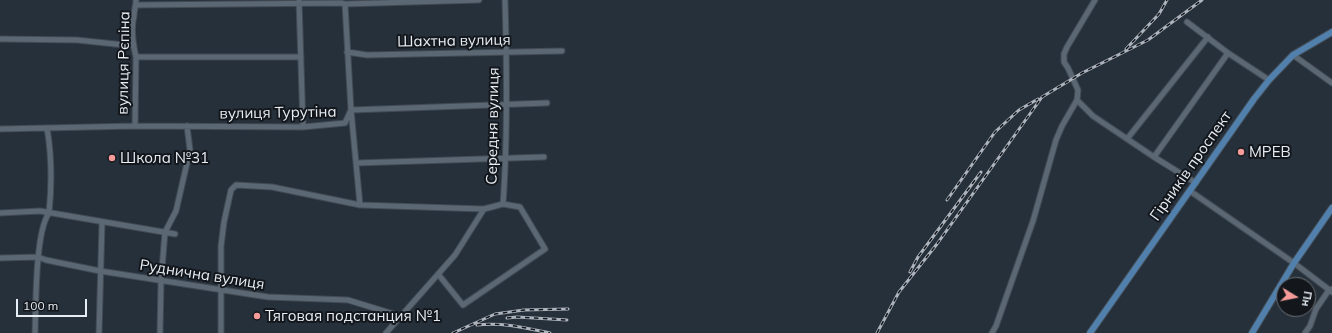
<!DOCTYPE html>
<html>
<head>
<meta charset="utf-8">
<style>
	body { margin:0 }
	#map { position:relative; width:1332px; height:333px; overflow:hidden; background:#26303b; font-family:Mulish,sans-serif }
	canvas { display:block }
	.north { position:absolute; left:1276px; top:277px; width:40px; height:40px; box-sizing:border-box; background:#13171c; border:1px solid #676d72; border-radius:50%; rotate:100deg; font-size:11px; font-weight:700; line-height:16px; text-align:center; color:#e6edf4 }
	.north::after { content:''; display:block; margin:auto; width:14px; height:18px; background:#f59b99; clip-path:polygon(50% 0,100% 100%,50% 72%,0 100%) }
	.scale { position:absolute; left:16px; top:299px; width:71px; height:18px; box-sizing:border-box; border:2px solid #e6edf4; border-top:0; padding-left:5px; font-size:12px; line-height:14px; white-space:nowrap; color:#e6edf4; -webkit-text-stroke:3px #13171c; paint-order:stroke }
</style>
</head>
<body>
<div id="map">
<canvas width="1332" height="333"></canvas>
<div class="north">Пн</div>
<div class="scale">100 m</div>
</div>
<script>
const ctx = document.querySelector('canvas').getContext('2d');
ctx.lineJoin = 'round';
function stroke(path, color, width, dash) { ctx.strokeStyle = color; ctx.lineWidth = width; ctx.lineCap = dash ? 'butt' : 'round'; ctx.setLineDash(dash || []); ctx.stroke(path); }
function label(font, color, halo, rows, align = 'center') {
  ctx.font = font + ' Mulish,sans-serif'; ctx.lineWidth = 4; ctx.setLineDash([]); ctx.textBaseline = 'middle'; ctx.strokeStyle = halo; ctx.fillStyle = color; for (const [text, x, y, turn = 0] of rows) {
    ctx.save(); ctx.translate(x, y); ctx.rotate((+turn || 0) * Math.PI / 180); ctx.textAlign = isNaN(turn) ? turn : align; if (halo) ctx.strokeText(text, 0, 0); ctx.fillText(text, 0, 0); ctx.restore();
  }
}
const minor = new Path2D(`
	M299,1L303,127
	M345,4L351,110L360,205
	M136,5L341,3L345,4L479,0
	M1187,22L1228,53L1269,80
	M0,39L77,40L134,46
	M347,52L367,55L562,51
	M1293,55L1332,83
	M136,57H301
	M1077,100L1093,116L1154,157L1196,183
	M135,126L136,57C133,44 131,28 134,16C134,10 136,6 136,0
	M0,129L135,126L303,127L345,123L351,110L547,103
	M1127,139L1208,37
	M1154,157L1228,53
	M356,163L544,157
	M1190,191L1294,263L1332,292
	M503,204C508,136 507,68 505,0
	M0,213L40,211L175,234
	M0,258L38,257L46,260L100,271L268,297L348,300L400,316
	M35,333C36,307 35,232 49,213C52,184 52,157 47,128
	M99,333L102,223
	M160,333L161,281L165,232L176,211L190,150L187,126
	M221,333V246L224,222L231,190L236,185L272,187L360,205L484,209L503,204L520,207L545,249L463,305L438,274
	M386,333L455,255L484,209
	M992,333L996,326L1033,221L1056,140L1062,126L1077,100L1078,90L1068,68L1064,62V54L1067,47L1095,0
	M1305,333L1310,326L1316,309L1329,290L1332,289`);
const major = new Path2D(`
	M1090,333L1254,99L1269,80L1293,55L1332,32
	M1252,333L1294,263L1332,208`);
stroke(minor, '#424b54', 7);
stroke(major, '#424b54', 8);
stroke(minor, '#5b6773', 5);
stroke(major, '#5180ad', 6);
const rail = new Path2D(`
	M1126,49L1159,14L1167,0
	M947,200L995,132L1019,110L1038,99
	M910,272L918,257L981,172
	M507,318L517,317L567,320
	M477,325C502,322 526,328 550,333
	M453,333L495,314L524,310L568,309
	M877,333L899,292L937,244L1042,97L1082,73L1148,40L1202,0`);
stroke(rail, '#adb4bd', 3);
stroke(rail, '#13171c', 1.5, [4.5]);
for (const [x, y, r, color] of [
	[1241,152,4,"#f59b99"],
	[112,158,4,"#f59b99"],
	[257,316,4,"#f59b99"]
]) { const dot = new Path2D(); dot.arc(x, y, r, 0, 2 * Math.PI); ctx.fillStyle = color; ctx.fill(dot); stroke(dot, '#13171c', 1.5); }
label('15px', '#e6edf4', '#13171c', [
	["Шахтна вулиця",454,41,-1],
	["вулиця Рєпіна",124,63,-89],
	["вулиця Турутіна",278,113,-1],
	["Середня вулиця",493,126,-89],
	["Гірників проспект",1191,166,-55],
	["Руднична вулиця",202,275,9]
]);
label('15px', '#e6edf4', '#13171c', [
	["МРЕВ",1249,152],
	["Школа №31",120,158],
	["Тяговая подстанция №1",265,316]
], 'left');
</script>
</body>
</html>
